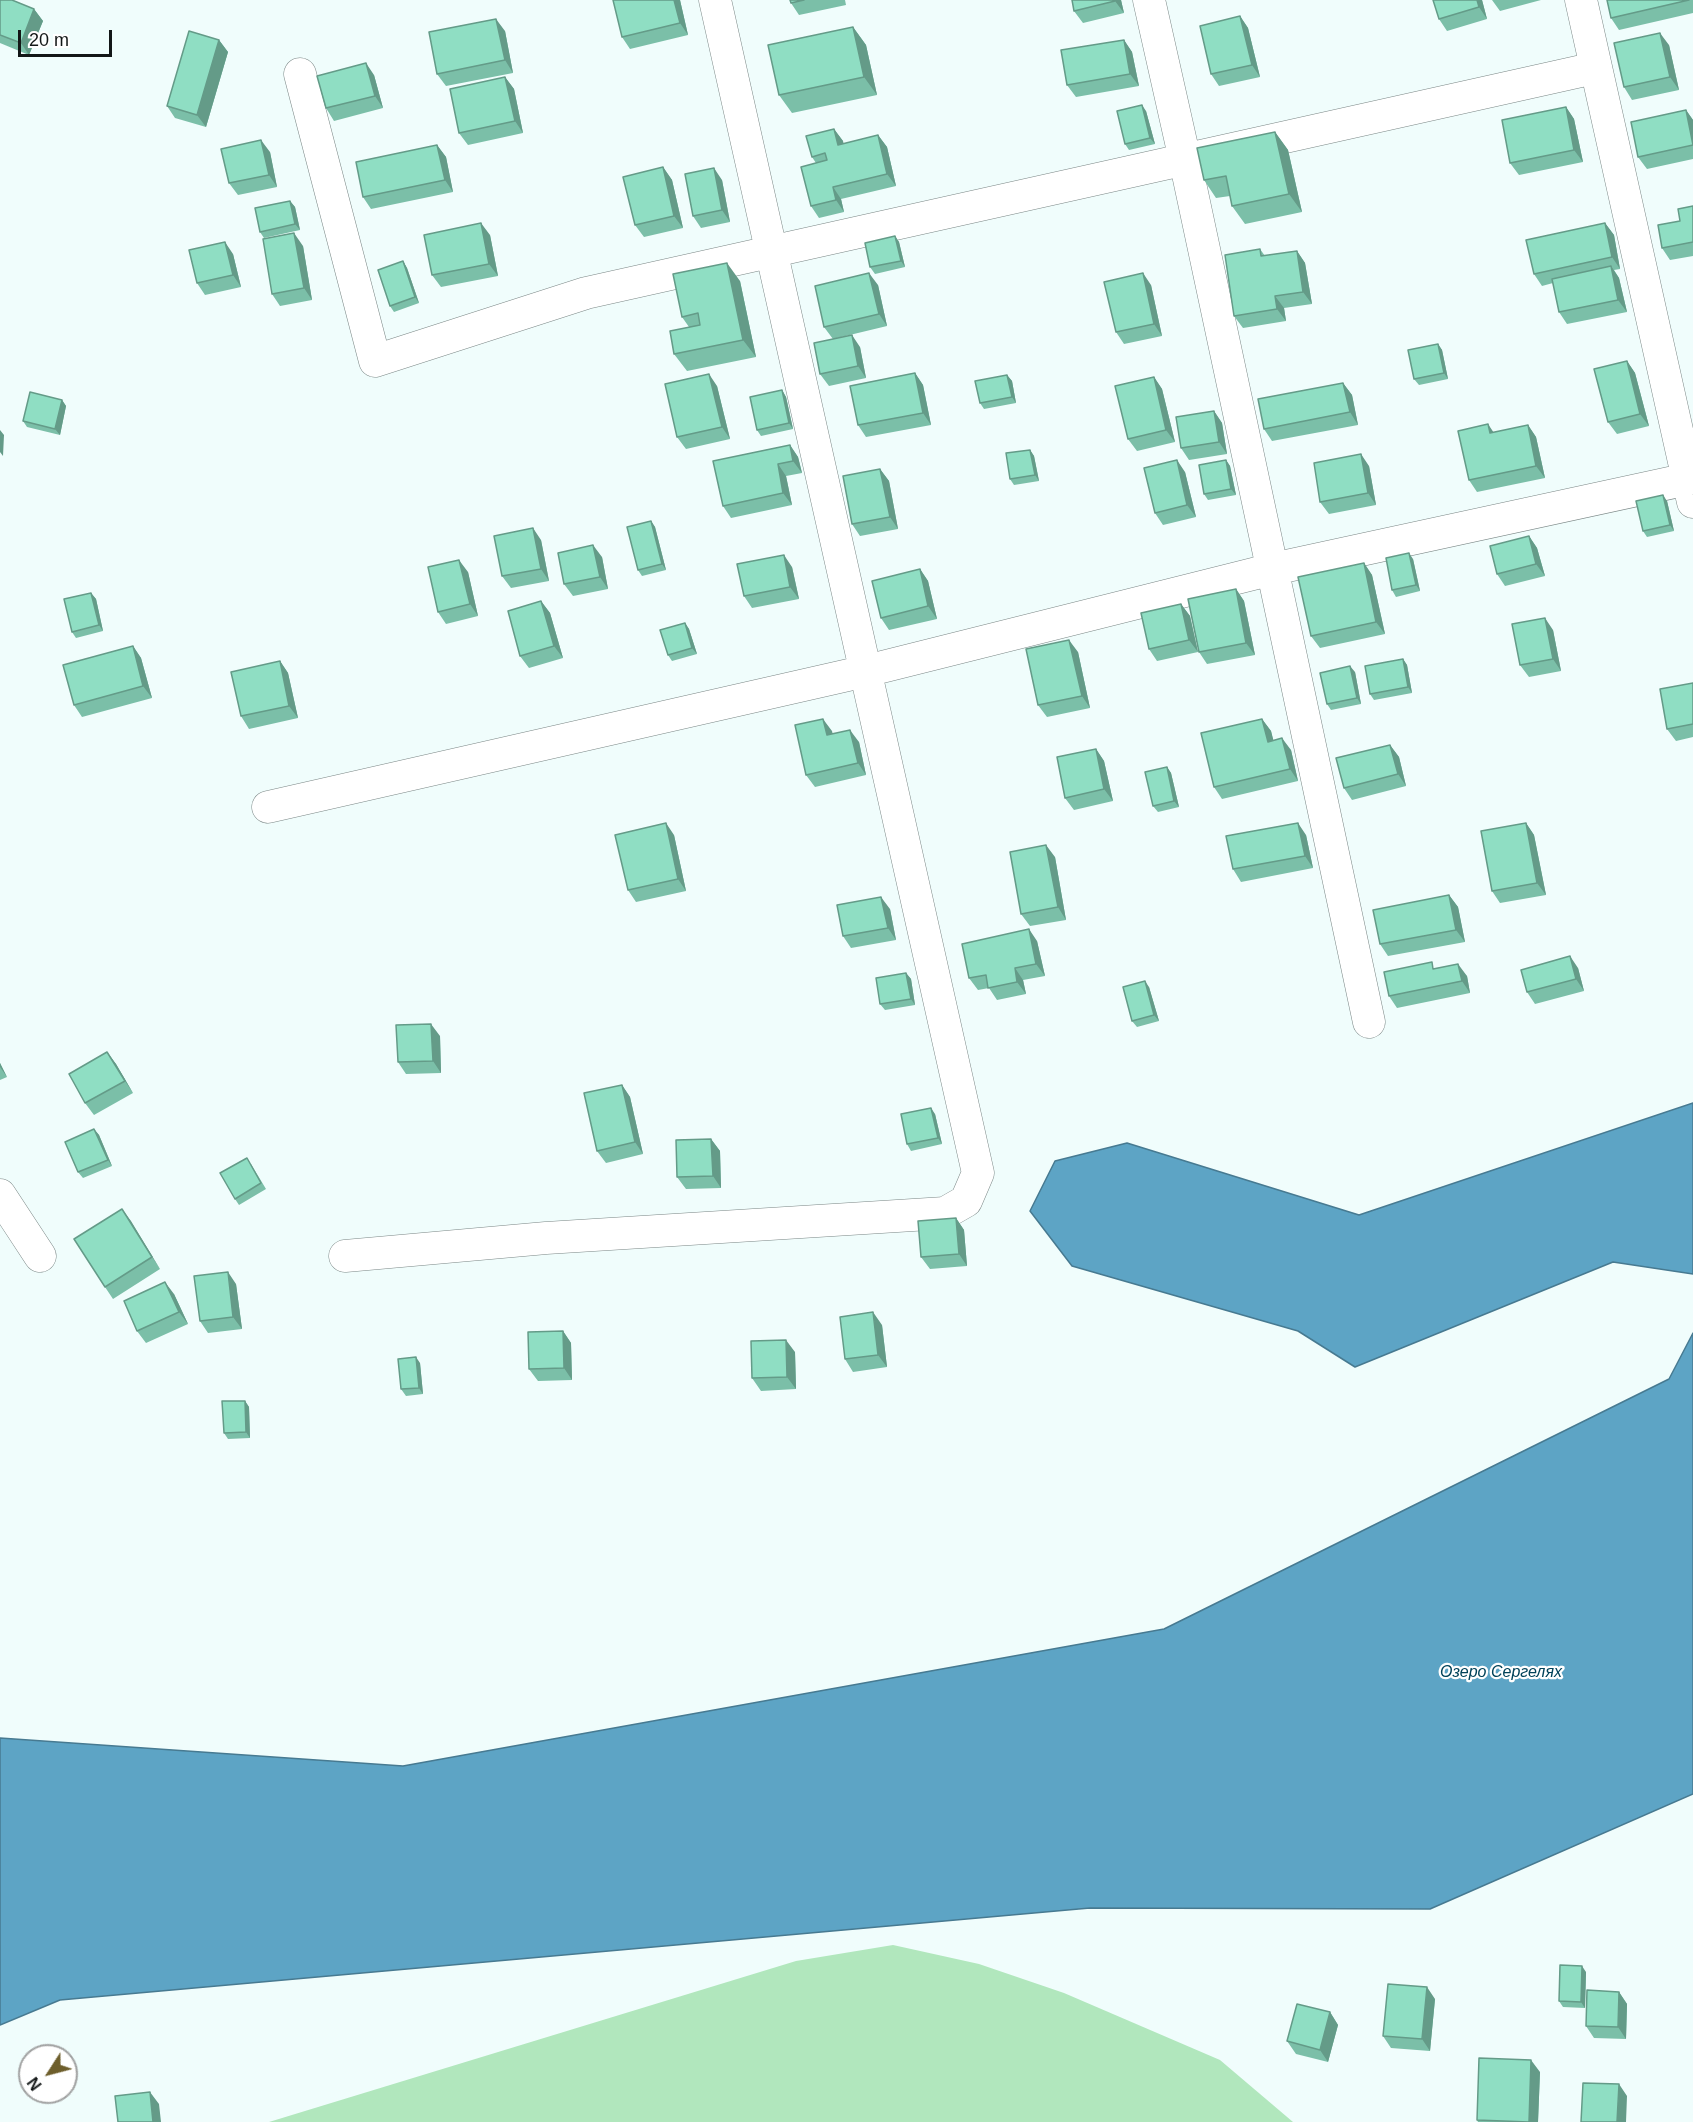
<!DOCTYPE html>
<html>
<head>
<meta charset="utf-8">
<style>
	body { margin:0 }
	#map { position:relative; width:1693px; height:2122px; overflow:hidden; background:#f0fdfc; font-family:Arial,sans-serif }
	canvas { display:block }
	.north { position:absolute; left:18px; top:2044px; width:60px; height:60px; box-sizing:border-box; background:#fff; border:2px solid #a1a2a2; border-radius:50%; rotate:234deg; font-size:16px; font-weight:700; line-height:24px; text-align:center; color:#131717 }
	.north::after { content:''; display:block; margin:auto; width:21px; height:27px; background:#6d5e2b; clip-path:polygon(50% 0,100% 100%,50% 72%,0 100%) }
	.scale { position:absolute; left:18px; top:30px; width:94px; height:27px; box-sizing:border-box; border:3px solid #131717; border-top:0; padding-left:8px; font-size:18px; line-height:21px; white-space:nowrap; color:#131717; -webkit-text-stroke:4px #fff; paint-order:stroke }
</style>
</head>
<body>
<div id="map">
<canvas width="1693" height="2122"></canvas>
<div class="north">N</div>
<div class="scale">20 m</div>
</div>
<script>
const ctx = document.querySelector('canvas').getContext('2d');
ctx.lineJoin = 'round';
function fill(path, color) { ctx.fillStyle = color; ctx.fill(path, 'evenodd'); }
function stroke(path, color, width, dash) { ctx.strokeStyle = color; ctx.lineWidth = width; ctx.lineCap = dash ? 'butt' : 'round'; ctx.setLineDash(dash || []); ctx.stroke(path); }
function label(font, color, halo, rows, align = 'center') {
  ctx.font = font + ' Arial,sans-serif'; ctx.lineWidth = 4.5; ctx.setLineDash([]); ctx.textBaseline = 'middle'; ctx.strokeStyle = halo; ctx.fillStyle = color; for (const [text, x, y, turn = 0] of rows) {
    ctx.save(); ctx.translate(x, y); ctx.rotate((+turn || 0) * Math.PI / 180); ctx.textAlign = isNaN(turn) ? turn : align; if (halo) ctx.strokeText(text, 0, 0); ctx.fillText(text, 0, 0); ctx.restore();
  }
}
fill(new Path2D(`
	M893,1945L979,1964L1064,1993L1220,2060L1293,2122H269L796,1961Z`), '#b1e7bd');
const water = new Path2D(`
	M1693,1103V1274L1613,1262L1355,1367L1298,1331L1072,1266L1030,1211L1055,1161L1127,1143L1359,1215Z
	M1693,1333V1794L1430,1909L1090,1908L60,2000L0,2025V1738L403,1766L1164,1629L1669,1379Z`);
fill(water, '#5da4c5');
stroke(water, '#477a91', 1.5);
const minor = new Path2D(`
	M1149,0L1185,160L1369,1022
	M1581,0L1693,502
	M300,74L375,361L586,293L1595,68
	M268,807L866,671L1273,569L1693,478
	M0,1195L40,1256
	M345,1256L546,1238L945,1213L966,1201L978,1173L715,0`);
stroke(minor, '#7b8786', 33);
stroke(minor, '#fff', 32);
fill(new Path2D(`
	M0,0L34,9L43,21L29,55L0,43Z
	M680,0L688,35L630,49L622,37Z
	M790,0H845L846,5L799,15L791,3Z
	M1072,0H1121L1124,13L1083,23L1074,11Z
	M1482,0L1487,19L1447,31L1439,19Z
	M1492,0H1541L1500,11Z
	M1607,0H1693V13L1619,30L1611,18Z
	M1240,16L1248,28L1260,77L1219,86L1211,74Z
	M853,27L866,45L877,95L792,113L779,95Z
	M505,31L513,73L446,86L437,74Z
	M219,40L228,52L206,127L175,118L167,106Z
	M1124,40L1132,52L1139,86L1076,97L1067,85Z
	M1669,45L1679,90L1632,100L1624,87Z
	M374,75L383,108L334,121L326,108Z
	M505,77L514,89L523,133L468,145L459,133Z
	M1566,107L1574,119L1583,162L1519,175L1510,163Z
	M1686,110L1693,120V159L1647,169L1638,157Z
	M1146,111L1155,144L1129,150L1125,144Z
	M834,129L843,141V144L878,135L887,147L896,186L841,199L844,212L819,218L811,206L816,163L812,157Z
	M1275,132L1288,150L1302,212L1245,224L1232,206L1230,196L1216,198L1204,180Z
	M437,145L446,157L453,192L371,209L363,197Z
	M270,152L277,187L238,195L229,183Z
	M663,167L672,180L683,228L644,237L635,225Z
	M722,180L730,222L701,228L693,216Z
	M290,201L295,207L300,230L264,238L260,232Z
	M1693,206V256L1670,260L1662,248L1680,221Z
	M1605,223L1614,235L1620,269L1614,270L1619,278L1627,312L1567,324L1559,312L1553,283L1542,286L1534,274Z
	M490,235L498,276L441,287L432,275Z
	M895,236L899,242L905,267L875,274L870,267Z
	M303,246L312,300L280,306L272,294Z
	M1260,249L1265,256L1297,251L1305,263L1312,304L1284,308L1286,321L1243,328L1234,316Z
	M233,254L241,287L205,295L197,283Z
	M403,261L407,268L419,303L394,312L390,306Z
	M740,281L756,357L687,371L674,354L689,327L682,317Z
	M878,285L887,326L833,339L824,327Z
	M1151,285L1162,336L1124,344L1116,332Z
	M1438,344L1442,350L1448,379L1419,385L1414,379Z
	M860,347L866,378L829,386L820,374Z
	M1627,361L1635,373L1649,426L1617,434L1608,422Z
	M915,373L923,385L931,425L866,437L858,425Z
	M1007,375L1012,381L1016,403L984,409L980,403Z
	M1154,377L1162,389L1175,442L1137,451L1128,439Z
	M1343,383L1352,395L1358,425L1272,441L1264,429Z
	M717,386L730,439L686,449L677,437Z
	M782,390L786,397L793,429L761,436L757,430Z
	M62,400L66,406L60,435L27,427L23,421Z
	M1214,411L1222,423L1227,454L1189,460L1181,448Z
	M1528,425L1536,437L1545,478L1477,492L1469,480L1494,433Z
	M790,445L798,457L802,473L786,476L792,505L731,518L723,506Z
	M1030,450L1034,456L1039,481L1014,485L1010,479Z
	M1226,460L1230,466L1236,495L1208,500L1204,494Z
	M1369,466L1376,505L1329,514L1320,502Z
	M880,469L889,481L898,529L860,536L852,524Z
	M1185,472L1196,517L1163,525L1155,513Z
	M1667,501L1674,531L1647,537L1643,531Z
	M651,521L655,527L666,570L642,576L638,570Z
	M1529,536L1537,548L1545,576L1505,586L1497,574Z
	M541,540L549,581L511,588L502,576Z
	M602,557L608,589L573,596L564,584Z
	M1413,559L1420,591L1396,597L1392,590Z
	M1364,563L1372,575L1385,634L1320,648L1311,636Z
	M792,567L799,599L752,608L744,596Z
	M920,569L928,581L937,619L889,630L881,618Z
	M468,572L478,616L446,624L438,612Z
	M1236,589L1244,601L1255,655L1207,664L1199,652Z
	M91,593L96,599L103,631L76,638L72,632Z
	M541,601L550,613L563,658L529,668L520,656Z
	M1181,604L1190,616L1198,652L1157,661L1149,649Z
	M685,623L689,629L697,654L672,661L668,655Z
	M1553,630L1561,671L1529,677L1520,665Z
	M133,646L141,658L152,698L82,717L74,705Z
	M1078,652L1090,708L1047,717L1038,705Z
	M1403,659L1407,665L1412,693L1374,700L1370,694Z
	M280,661L288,673L298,718L249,729L241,716Z
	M1355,672L1361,704L1331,710L1327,704Z
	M1693,683V737L1676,741L1667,729Z
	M1262,719L1271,731L1273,740L1291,750L1298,781L1222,799L1214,787Z
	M832,731V734L859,742L866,775L815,787L806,775Z
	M1390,745L1399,757L1406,786L1352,800L1344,788Z
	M1096,749L1104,761L1113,801L1074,810L1065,798Z
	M1167,767L1171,773L1179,807L1158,812L1153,806Z
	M1526,823L1534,835L1546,895L1500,903L1492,891Z
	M674,835L686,891L636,902L628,890Z
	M1306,835L1313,868L1241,882L1233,869Z
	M1055,857L1066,920L1030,926L1021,914Z
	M1449,895L1458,907L1465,942L1388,956L1380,944Z
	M890,909L896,940L851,948L843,936Z
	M1037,941L1045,976L1023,980L1026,994L997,1000L989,988L978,990L969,978Z
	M1437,968L1467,976L1470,993L1397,1008L1389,996Z
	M1578,968L1584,991L1535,1004L1527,992Z
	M906,973L911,979L915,1005L885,1010L880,1004Z
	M1149,987L1159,1021L1137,1027L1132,1021Z
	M440,1036L441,1073L406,1074L398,1062Z
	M107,1052L116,1064L133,1093L94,1115L85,1103Z
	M0,1063L7,1077L0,1080Z
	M622,1085L630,1097L643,1154L606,1163L597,1151Z
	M935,1114L942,1144L911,1151L907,1144Z
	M94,1129L99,1135L112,1166L83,1178L78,1172Z
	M711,1139L720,1151L721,1188L686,1189L677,1177Z
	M251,1164L266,1189L239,1205L235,1199Z
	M122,1209L160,1269L113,1299L105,1287Z
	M956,1218L964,1230L967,1266L930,1269L921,1257Z
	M236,1284L242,1329L208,1333L200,1321Z
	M174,1294L188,1324L146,1343L137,1331Z
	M882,1325L887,1367L853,1372L845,1359Z
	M563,1331L571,1343L572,1380L538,1381L529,1369Z
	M795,1352L796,1389L761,1391L752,1378Z
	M420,1363L423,1394L406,1396L401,1389Z
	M245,1401L249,1407L250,1438L228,1439L224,1433Z
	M1586,1972L1585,2008L1563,2007L1559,2001Z
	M1619,1992L1627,2004L1626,2039L1594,2038L1586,2026Z
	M1435,1999L1430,2051L1391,2048L1383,2036Z
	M1330,2012L1338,2025L1328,2062L1296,2054L1287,2041Z
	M1540,2072L1538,2122H1478L1477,2120Z`), '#7bbfa8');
fill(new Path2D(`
	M674,0H680L688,35L680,23Z
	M1115,0H1121L1124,13L1115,1Z
	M1477,0H1482L1487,19L1479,7Z
	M34,9L43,21L29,55L21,43Z
	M1240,16L1248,28L1260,77L1252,65Z
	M496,19L505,31L513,73L505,60Z
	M853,27L866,45L877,95L864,77Z
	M1660,33L1669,45L1679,90L1670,77Z
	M219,40L228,52L206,127L197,115Z
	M1124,40L1132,52L1139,86L1130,74Z
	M366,63L374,75L383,108L375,96Z
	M505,77L514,89L523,133L515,121Z
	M1142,105L1146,111L1155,144L1150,138Z
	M1566,107L1574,119L1583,162L1574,150Z
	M1686,110L1693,120V143Z
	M834,129L843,141L847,157L838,145Z
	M1275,132L1288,150L1302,212L1289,194Z
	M878,135L887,147L896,186L887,174Z
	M261,140L270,152L277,187L269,175Z
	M437,145L446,157L453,192L445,180Z
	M663,167L672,180L683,228L674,216Z
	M714,168L722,180L730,222L722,210Z
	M833,187L841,199L844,212L836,200Z
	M290,201L295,207L300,230L295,224Z
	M481,223L490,235L498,276L489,264Z
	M1605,223L1614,235L1620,269L1612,257Z
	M294,233L303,246L312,300L304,288Z
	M895,236L899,242L905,267L901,261Z
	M225,242L233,254L241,287L233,275Z
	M1297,251L1305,263L1312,304L1303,292Z
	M403,261L407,268L419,303L415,297Z
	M727,263L740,281L756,357L743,340Z
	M1611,266L1619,278L1627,312L1618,300Z
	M869,273L878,285L887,326L879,314Z
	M1143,273L1151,285L1162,336L1154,324Z
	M1275,296L1284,308L1286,321L1277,309Z
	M852,335L860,347L866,378L858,366Z
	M1438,344L1442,350L1448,379L1444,373Z
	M1627,361L1635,373L1649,426L1640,414Z
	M915,373L923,385L931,425L923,413Z
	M709,374L717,386L730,439L722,427Z
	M1007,375L1012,381L1016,403L1012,397Z
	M1154,377L1162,389L1175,442L1166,430Z
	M1343,383L1352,395L1358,425L1350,412Z
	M782,390L786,397L793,429L789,423Z
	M62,400L66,406L60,435L55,429Z
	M1214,411L1222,423L1227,454L1219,442Z
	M1488,424L1496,436L1490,433Z
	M1528,425L1536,437L1545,478L1536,466Z
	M0,430L4,435L3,456L0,452Z
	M790,445L798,457L802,473L793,461Z
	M1030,450L1034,456L1039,481L1035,475Z
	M1361,454L1369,466L1376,505L1368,493Z
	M1177,460L1185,472L1196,517L1187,505Z
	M1226,460L1230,466L1236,495L1231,489Z
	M778,464L786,476L792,505L783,493Z
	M880,469L889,481L898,529L890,517Z
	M1663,495L1667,501L1674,531L1670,525Z
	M651,521L655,527L666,570L662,564Z
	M533,528L541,540L549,581L541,569Z
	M1529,536L1537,548L1545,576L1536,564Z
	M593,545L602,557L608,589L600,577Z
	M1409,553L1413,559L1420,591L1416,585Z
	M784,555L792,567L799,599L790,587Z
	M459,560L468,572L478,616L470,604Z
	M1364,563L1372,575L1385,634L1376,622Z
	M920,569L928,581L937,619L928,606Z
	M1236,589L1244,601L1255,655L1246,643Z
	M91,593L96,599L103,631L99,625Z
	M541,601L550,613L563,658L554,646Z
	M1181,604L1190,616L1198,652L1189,640Z
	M1545,618L1553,630L1561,671L1553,659Z
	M685,623L689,629L697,654L692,648Z
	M1069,640L1078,652L1090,708L1082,696Z
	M133,646L141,658L152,698L143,686Z
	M1403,659L1407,665L1412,693L1408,687Z
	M280,661L288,673L298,718L289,706Z
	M1350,666L1355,672L1361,704L1357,698Z
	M823,719L832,731L836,747L827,735Z
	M1262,719L1271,731L1277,754L1268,742Z
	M850,730L859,742L866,775L858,763Z
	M1282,738L1291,750L1298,781L1290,769Z
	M1390,745L1399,757L1406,786L1398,774Z
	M1096,749L1104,761L1113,801L1104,789Z
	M1167,767L1171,773L1179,807L1174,801Z
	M666,823L674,835L686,891L678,879Z
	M1298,823L1306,835L1313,868L1305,856Z
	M1526,823L1534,835L1546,895L1537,883Z
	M1046,845L1055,857L1066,920L1058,907Z
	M1449,895L1458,907L1465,942L1456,930Z
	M881,897L890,909L896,940L888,928Z
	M1029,929L1037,941L1045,976L1036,964Z
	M1570,956L1578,968L1584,991L1576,979Z
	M1458,964L1467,976L1470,993L1462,981Z
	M1015,968L1023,980L1026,994L1017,982Z
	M906,973L911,979L915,1005L911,999Z
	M1145,981L1149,987L1159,1021L1154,1015Z
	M431,1024L440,1036L441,1073L433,1061Z
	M107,1052L116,1064L133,1093L125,1081Z
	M0,1063L7,1077L0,1067Z
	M622,1085L630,1097L643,1154L635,1142Z
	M931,1108L935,1114L942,1144L938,1138Z
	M94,1129L99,1135L112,1166L108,1160Z
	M711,1139L720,1151L721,1188L713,1176Z
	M122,1209L131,1221L160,1269L152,1257Z
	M956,1218L964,1230L967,1266L959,1254Z
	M228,1272L236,1284L242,1329L233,1317Z
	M165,1282L174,1294L188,1324L179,1312Z
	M873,1312L882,1325L887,1367L878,1355Z
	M563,1331L571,1343L572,1380L564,1368Z
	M786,1340L795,1352L796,1389L787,1377Z
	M416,1357L420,1363L423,1394L419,1388Z
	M245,1401L249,1407L250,1438L246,1432Z
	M1582,1966L1586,1972L1585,2008L1581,2002Z
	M1427,1987L1435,1999L1430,2051L1422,2039Z
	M1619,1992L1627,2004L1626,2039L1618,2027Z
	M1330,2012L1338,2025L1328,2062L1320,2050Z
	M1531,2060L1540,2072L1538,2122H1529Z
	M1619,2084L1627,2096L1626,2122H1617Z
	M150,2092L159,2104L161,2122H153Z`), '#649b88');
const building = new Path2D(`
	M0,0H12L34,9L21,43L0,35Z
	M613,0H674L680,23L622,37Z
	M790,0H804L791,3Z
	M1072,0H1115V1L1074,11Z
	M1433,0H1477L1479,7L1439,19Z
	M1607,0H1689L1611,18Z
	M1240,16L1252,65L1211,74L1200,26Z
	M496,19L505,60L437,74L429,32Z
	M853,27L864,77L779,95L768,45Z
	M189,31L219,40L197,115L167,106Z
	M1660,33L1670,77L1624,87L1614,43Z
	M1124,40L1130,74L1067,85L1061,50Z
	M366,63L375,96L326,108L317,76Z
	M505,77L515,121L459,133L450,89Z
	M1142,105L1150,138L1125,144L1117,111Z
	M1566,107L1574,150L1510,163L1502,120Z
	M1686,110L1693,145L1638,157L1631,122Z
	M834,129L838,145L878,135L887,174L833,187L836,200L811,206L801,167L827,160L825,153L812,157L806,136Z
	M1275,132L1289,194L1232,206L1226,176L1204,180L1197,148Z
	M261,140L269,175L229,183L221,149Z
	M437,145L445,180L363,197L356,162Z
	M663,167L674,216L635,225L623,177Z
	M714,168L722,210L693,216L685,174Z
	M290,201L295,224L260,232L255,208Z
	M1693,206V242L1662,248L1658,225L1680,221L1678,209Z
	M481,223L489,264L432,275L424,235Z
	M1605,223L1612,257L1534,274L1526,240Z
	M294,233L304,288L272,294L263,239Z
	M895,236L901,261L870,267L865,243Z
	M225,242L233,275L197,283L189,250Z
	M1260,249L1261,256L1297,251L1303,292L1275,296L1277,309L1234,316L1225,255Z
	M403,261L415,297L390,306L378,270Z
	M727,263L743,340L674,354L670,331L700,325L698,313L682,317L673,274Z
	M1611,266L1618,300L1559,312L1552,279Z
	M869,273L879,314L824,327L815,286Z
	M1143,273L1154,324L1116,332L1104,282Z
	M852,335L858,366L820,374L814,343Z
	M1438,344L1444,373L1414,379L1408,350Z
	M1627,361L1640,414L1608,422L1594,369Z
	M915,373L923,413L858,425L850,386Z
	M709,374L722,427L677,437L665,384Z
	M1007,375L1012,397L980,403L975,381Z
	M1154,377L1166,430L1128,439L1115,386Z
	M1343,383L1350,412L1264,429L1258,399Z
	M782,390L789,423L757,430L750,397Z
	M30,392L62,400L55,429L23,421Z
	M1214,411L1219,442L1181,448L1176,417Z
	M1488,424L1490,433L1528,425L1536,466L1469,480L1458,431Z
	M790,445L793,461L778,464L783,493L723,506L713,461Z
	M1030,450L1035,475L1010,479L1006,453Z
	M1361,454L1368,493L1320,502L1314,463Z
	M1177,460L1187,505L1155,513L1144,468Z
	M1226,460L1231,489L1204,494L1199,465Z
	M880,469L890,517L852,524L843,476Z
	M1663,495L1670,525L1643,531L1636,501Z
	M651,521L662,564L638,570L627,527Z
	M533,528L541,569L502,576L494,536Z
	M1529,536L1536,564L1497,574L1490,546Z
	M593,545L600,577L564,584L558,553Z
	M1409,553L1416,585L1392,590L1386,558Z
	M784,555L790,587L744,596L737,564Z
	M459,560L470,604L438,612L428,567Z
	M1364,563L1376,622L1311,636L1298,577Z
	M920,569L928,606L881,618L872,581Z
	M1236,589L1246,643L1199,652L1188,599Z
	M91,593L99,625L72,632L64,599Z
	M541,601L554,646L520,656L508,611Z
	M1181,604L1189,640L1149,649L1141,613Z
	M1545,618L1553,659L1520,665L1512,624Z
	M685,623L692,648L668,655L660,630Z
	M1069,640L1082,696L1038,705L1026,649Z
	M133,646L143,686L74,705L63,665Z
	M1403,659L1408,687L1370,694L1365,666Z
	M280,661L289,706L241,716L231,672Z
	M1350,666L1357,698L1327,704L1320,673Z
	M1693,683V724L1667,729L1660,689Z
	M823,719L827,735L850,730L858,763L806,775L795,725Z
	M1262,719L1268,742L1282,738L1290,769L1214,787L1201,733Z
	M1390,745L1398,774L1344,788L1336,758Z
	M1096,749L1104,789L1065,798L1057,757Z
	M1167,767L1174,801L1153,806L1145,772Z
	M666,823L678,879L628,890L615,835Z
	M1298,823L1305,856L1233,869L1226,836Z
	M1526,823L1537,883L1492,891L1481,831Z
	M1046,845L1058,907L1021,914L1010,852Z
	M1449,895L1456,930L1380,944L1373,910Z
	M881,897L888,928L843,936L837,905Z
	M1029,929L1036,964L1015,968L1017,982L988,988L986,975L969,978L962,944Z
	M1570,956L1576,979L1527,992L1521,970Z
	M1432,962L1433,969L1458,964L1462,981L1389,996L1384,972Z
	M906,973L911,999L880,1004L876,978Z
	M1145,981L1154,1015L1132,1021L1123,987Z
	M431,1024L433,1061L398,1062L396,1025Z
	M107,1052L125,1081L85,1103L69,1074Z
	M622,1085L635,1142L597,1151L584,1093Z
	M931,1108L938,1138L907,1144L901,1114Z
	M94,1129L108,1160L78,1172L65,1142Z
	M711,1139L713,1176L677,1177L676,1140Z
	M247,1158L261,1183L235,1199L220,1173Z
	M122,1209L152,1257L105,1287L74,1239Z
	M956,1218L959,1254L921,1257L918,1221Z
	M228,1272L233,1317L200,1321L194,1276Z
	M165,1282L179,1312L137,1331L124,1301Z
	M873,1312L878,1355L845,1359L840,1317Z
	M563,1331L564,1368L529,1369L528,1332Z
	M786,1340L787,1377L752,1378L751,1341Z
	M416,1357L419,1388L401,1389L398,1359Z
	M222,1401H245L246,1432L224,1433Z
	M1560,1965L1582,1966L1581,2002L1559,2001Z
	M1388,1984L1427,1987L1422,2039L1383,2036Z
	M1587,1990L1619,1992L1618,2027L1586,2026Z
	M1297,2004L1330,2012L1320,2050L1287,2041Z
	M1479,2058L1531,2060L1529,2122L1477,2120Z
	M1583,2083L1619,2084L1617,2122H1581Z
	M150,2092L153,2122H118L115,2096Z`);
fill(building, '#8fdec3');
stroke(building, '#649b88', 1.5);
label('italic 16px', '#014259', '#fff', [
	["Озеро Сергелях",1501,1673]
]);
</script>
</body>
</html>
